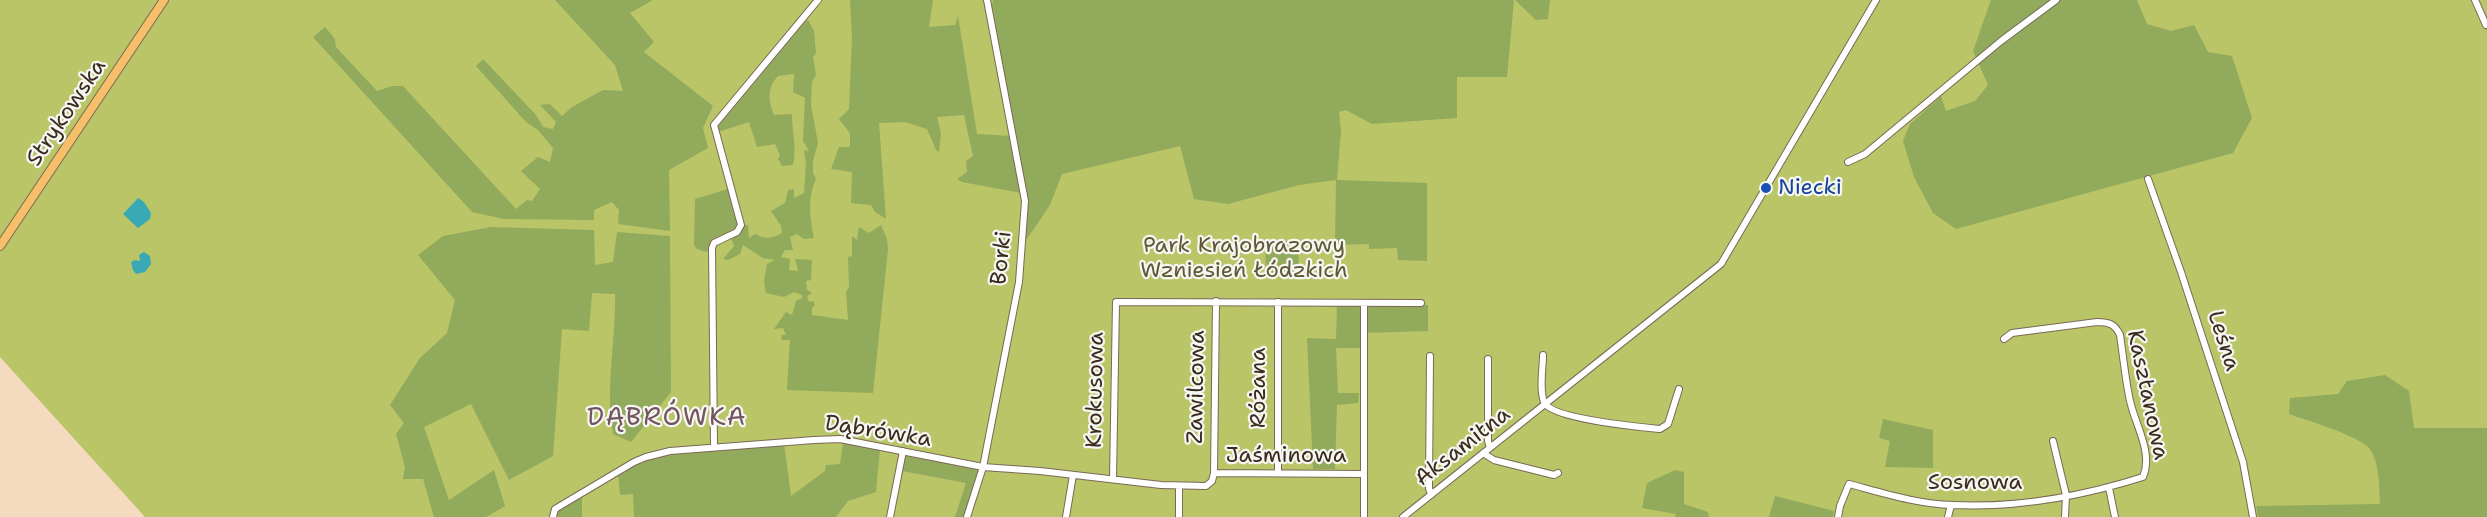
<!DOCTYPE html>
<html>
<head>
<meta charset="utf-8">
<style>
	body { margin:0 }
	canvas { display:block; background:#f4dbc0 }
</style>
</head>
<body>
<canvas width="2487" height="517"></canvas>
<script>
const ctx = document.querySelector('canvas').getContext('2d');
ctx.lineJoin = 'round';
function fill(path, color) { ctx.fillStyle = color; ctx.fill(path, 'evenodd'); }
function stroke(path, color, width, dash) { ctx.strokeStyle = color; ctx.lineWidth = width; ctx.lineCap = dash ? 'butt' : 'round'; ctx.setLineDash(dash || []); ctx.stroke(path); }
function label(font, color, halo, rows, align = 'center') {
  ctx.font = font + ' "Shantell Sans",sans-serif'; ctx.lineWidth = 4.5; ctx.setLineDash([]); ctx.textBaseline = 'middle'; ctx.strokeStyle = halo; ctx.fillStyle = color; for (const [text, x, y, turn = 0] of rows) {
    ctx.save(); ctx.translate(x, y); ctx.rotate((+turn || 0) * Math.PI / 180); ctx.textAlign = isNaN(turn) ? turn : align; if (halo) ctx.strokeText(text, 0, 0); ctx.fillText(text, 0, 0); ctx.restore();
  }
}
fill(new Path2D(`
	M0,0H2487V517H145L0,357Z`), '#b9c567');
fill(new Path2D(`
	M555,0H653L630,13L654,42L644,52L713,106L703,128L708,148L669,170L670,231L618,224L619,210L612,202L594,210V220L504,219L472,212L313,37L325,27L335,39L336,47L377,91L392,86H403L516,209L527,200L532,201L540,189L521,171L538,157L550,162L553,148L538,130L526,122L476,66L483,59L536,115L543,127L553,129L556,122L540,105L550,104L562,116L572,107L603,90L623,91L615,65Z
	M850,0H933L929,27L955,25L958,16L977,134L1012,136L1021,193L962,182L957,179L967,172L966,161L973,156L964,115L937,117L941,134L939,152L936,150L927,129L905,122L879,123L886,219L875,212L871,205L851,203L852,172L831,169L839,147H850V133L839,119L849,109L852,37Z
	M993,0H1514L1507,77H1457V118L1372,124L1346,110L1339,112L1341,131L1337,180L1427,183V261L1398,260L1397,248L1369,249V244L1335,245L1336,180L1299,185L1228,204L1194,199L1180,146L1062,174L1050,205L1027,239H1024L1026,202L992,5Z
	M1515,0H1550L1548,19L1536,20Z
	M1991,0H2137L2147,24L2171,31L2194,25L2208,52L2232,56L2252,118L2233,153L1956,229L1933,213L1914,177L1903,141L1910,124L1941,96L1946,111L1975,101L1988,85L1973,51Z
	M808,20L814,31L816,53L813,57L816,75L812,82L811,105L818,143L813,161V173L816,179C807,199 810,217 814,238L804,239L797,234L790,237L793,250H785L781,257L790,259L789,270L798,271L795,259L812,260L811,280L806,281L807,290L812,293L807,296L809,302L813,301L815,305L812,308V315L848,320L846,291L849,288L848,257L852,256V236L857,240L859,227L869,233L881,225L887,239L888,249L873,393L787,390L790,340H782L781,335H786L783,328L774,329L786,312L792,315L796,301L802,298V295L794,292L784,297L766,293L764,281L767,264L775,260L763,258L743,245L740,254L728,260L723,259L734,246L729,233L713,241L707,252L697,249L694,245L695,199L728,189L738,218V226L748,225L749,238L755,234C765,239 772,239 782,233L781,226L771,211L785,203L788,190L794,189V198L804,193L806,165L804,150L809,151L803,141L805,98L793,92L794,74L778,76C767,88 768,100 774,115L792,114C792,132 797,148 793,165L782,166L778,159L780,155L775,144L757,147L749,122L718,132L716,127L801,22Z
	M491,227L594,230L595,265L613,262L617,232L670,236L671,392L631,442L613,434C605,388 616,341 615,294L592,293L589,331L562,329L553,456L509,480L471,404L424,427L449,500L494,470L505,506L486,517H434L423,479H403L405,467L396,434L404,423L390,405L420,358L447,333L455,300L418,255L443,236Z
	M1265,241H1298L1299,272L1266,273Z
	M1337,305H1428V331L1363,333L1361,348H1336L1338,393H1359L1358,403L1337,405L1335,469H1313L1307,338L1336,339Z
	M2385,375L2409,391L2414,428H2487V517H2258L2256,506L2380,504C2379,488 2380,458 2367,446C2355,435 2306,420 2289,414L2290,398L2338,394L2347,381Z
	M1883,419L1933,430V468L1885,467L1890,441L1879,438Z
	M784,443L791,496L825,471L826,465L840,464L843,443L880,449L876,492L848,501L836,517H634L633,494L620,495L618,474L640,462L670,453Z
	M901,449L978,464L982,463L967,517H955L966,483L897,470Z
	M1675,470L1684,472V504L1708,512L1709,517H1675L1676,514L1642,508L1647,483Z
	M582,494V517H555V511Z
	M1775,496L1834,511L1833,517H1769Z`), '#92aa5c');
fill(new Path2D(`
	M138,198L144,202L151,213L150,219L138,228L123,214Z
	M144,252L150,256L151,264L145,272L136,274L133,270L131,262L135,260L140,261L139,255Z`), '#39aab5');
const minor = new Path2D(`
	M2475,0L2486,25
	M1848,162L1865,154L2001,41L2056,0
	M2148,179L2181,272L2243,462L2253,517
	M1543,355C1543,368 1539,389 1544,402C1551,419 1640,427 1660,429L1668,424L1679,389
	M1430,356L1429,488L1431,495
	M1488,359V441L1490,448
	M2053,441L2066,495L2065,517
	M714,447L712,248L714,243L737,232L741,225L714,125L818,0
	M1483,453L1494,460L1554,475L1558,473
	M1214,473L1364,474
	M1278,473V302
	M1113,479L1116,302L1421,303
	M1179,486V517
	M2109,488L2115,517
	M553,517L555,509L634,462L646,457L670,451L814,440L840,439L983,467L1040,471L1161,485L1206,486L1212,481L1214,473L1216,301
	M890,517L903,451
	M967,517L983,467L1019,282L1025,201L987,0
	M1066,517L1073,475
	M1364,517V303
	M1403,517L1721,264L1876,0
	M1838,517L1840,506L1849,484C1883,493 1917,504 1953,505C2016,508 2083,496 2143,477C2154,451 2133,422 2129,396C2125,376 2123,355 2120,335C2115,324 2109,322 2097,322L2012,333L2004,339
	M1948,517L1951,505`);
const major = new Path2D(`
	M0,246L164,0`);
stroke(minor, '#7c6857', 8);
stroke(major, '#7c6857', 10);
stroke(minor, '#fff', 6);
stroke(major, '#f6c06b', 8);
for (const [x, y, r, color] of [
	[1766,188,6,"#1a4fb4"]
]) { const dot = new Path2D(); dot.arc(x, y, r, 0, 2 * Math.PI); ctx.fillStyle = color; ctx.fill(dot); stroke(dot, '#f6f6f2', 2); }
label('22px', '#3b2a1e', '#f6f6f2', [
	["Strykowska",67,113,-56],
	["Borki",1002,258,-84],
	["Leśna",2223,341,72],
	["Zawilcowa",1197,387,-89],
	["Różana",1259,388,-90],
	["Krokusowa",1096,390,-89],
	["Kasztanowa",2147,395,78],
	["Dąbrówka",878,432,9],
	["Aksamitna",1463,447,-38],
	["Jaśminowa",1286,456],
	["Sosnowa",1975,483]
]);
label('22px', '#164399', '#f6f6f2', [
	["Niecki",1778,188]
], 'left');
label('22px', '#615834', '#f6f6f2', [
	["Park Krajobrazowy",1244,246],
	["Wzniesień Łódzkich",1244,271]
]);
ctx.letterSpacing = '1.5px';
label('26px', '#735562', '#f6f6f2', [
	["DĄBRÓWKA",667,418]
]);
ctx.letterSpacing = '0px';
</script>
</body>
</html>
